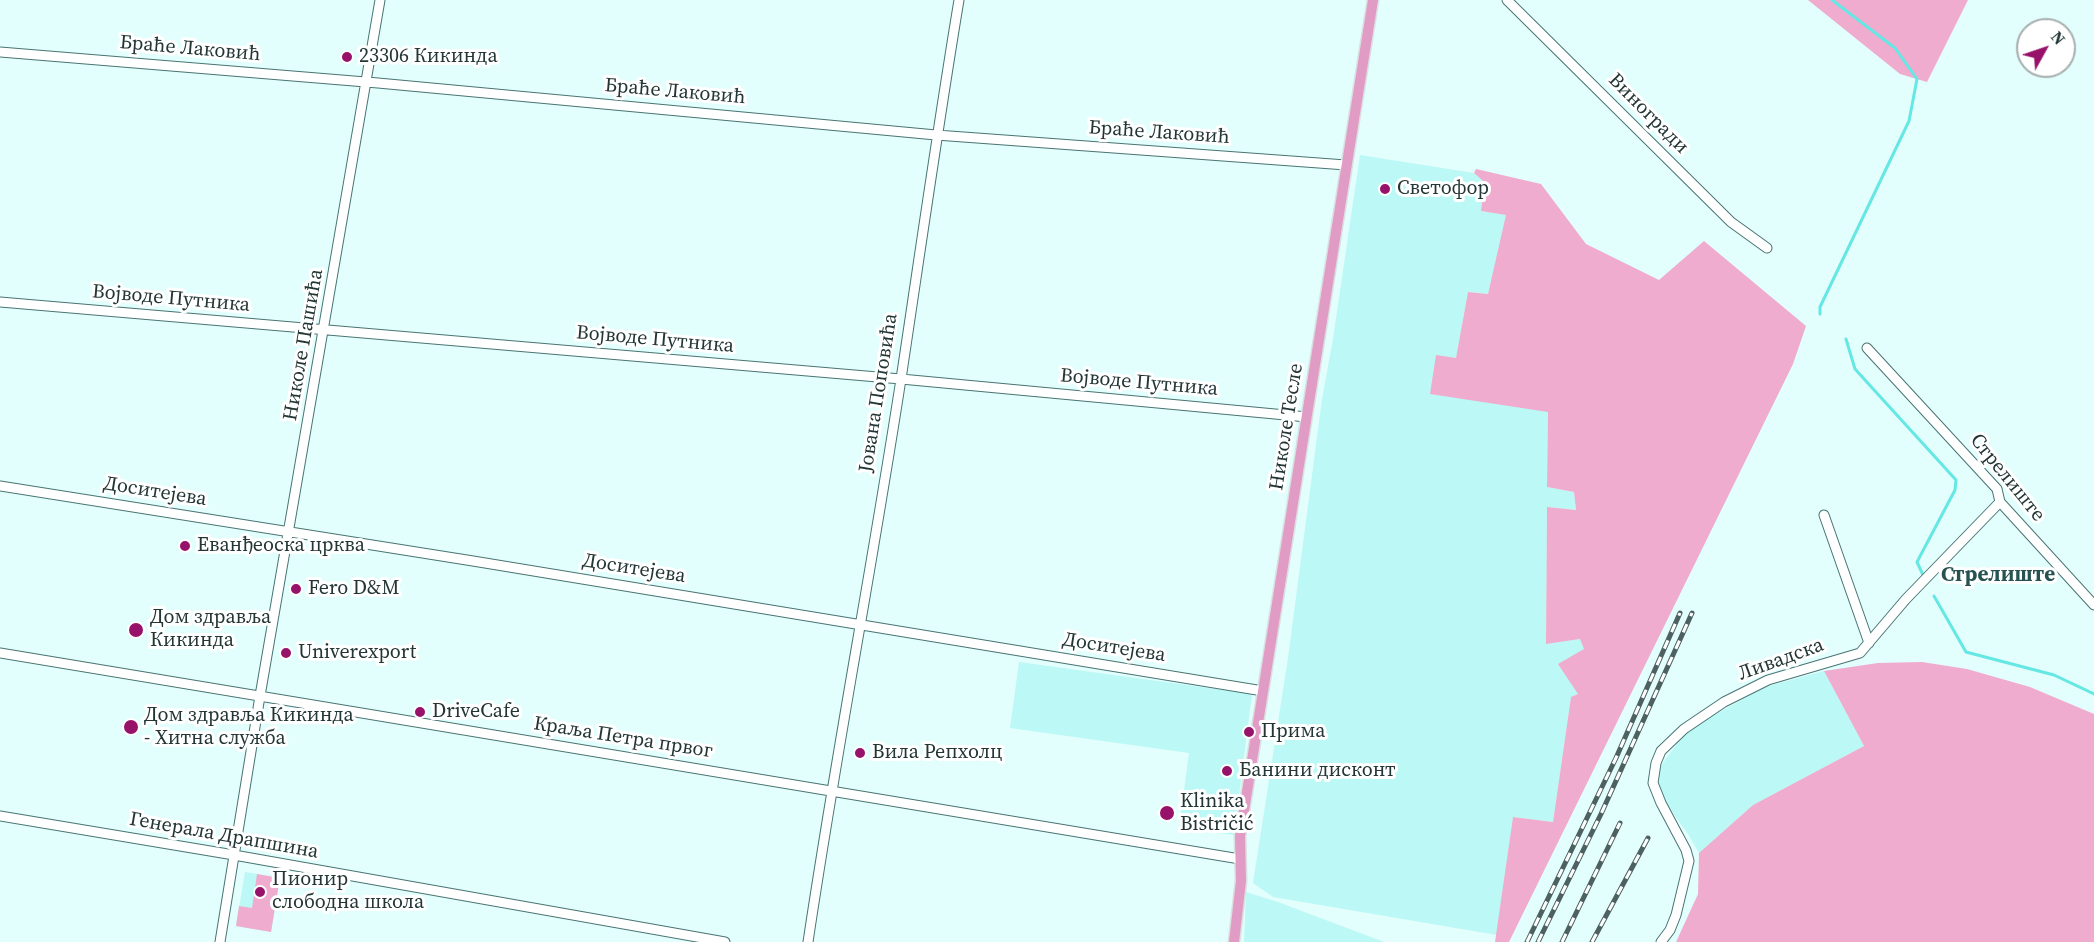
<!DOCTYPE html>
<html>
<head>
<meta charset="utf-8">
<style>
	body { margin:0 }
	#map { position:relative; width:2094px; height:942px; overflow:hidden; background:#e2fefd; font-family:"Source Serif 4",serif }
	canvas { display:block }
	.north { position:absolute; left:2016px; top:18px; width:60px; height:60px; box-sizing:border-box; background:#fff; border:2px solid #a7afae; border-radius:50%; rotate:50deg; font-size:16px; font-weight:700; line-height:24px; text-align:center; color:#233635 }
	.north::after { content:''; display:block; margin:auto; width:21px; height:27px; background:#97136a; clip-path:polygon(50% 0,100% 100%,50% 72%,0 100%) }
</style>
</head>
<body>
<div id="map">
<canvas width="2094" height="942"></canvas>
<div class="north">N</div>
</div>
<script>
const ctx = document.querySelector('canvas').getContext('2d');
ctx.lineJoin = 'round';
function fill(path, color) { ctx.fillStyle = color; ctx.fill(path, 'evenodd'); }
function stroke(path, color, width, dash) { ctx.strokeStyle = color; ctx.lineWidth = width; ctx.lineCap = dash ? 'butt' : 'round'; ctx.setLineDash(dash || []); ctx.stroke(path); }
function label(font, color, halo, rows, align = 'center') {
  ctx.font = font + ' "Source Serif 4",serif'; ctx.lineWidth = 6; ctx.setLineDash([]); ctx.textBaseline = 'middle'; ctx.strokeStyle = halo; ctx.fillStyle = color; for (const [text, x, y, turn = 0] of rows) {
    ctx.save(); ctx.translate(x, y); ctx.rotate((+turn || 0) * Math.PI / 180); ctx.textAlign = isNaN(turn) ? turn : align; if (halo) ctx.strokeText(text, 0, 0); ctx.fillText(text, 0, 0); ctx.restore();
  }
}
fill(new Path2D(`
	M1360,155L1474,173L1490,186L1481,211L1507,215L1488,294L1468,292L1456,359L1430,393L1548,411L1547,487L1574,492L1576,510L1547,507L1546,644L1580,639L1584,649L1578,694L1571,698L1553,822L1513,817L1497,935L1273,897L1253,883L1288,658L1322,399L1333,339Z
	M1019,662L1252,694L1234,835L1179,828L1189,753L1010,728Z
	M1824,671L1864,746L1753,805L1699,853L1688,834L1658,792L1660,767L1687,730L1765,687Z
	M245,872L280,878L271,932L236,926Z
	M1246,892L1278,902L1384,942H1244Z`), '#bcf8f5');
fill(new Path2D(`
	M1808,0H1968L1927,82L1900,74Z
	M1476,169L1541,184L1586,244L1659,280L1704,241L1806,326L1793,364L1509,942H1495L1513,817L1553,822L1571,697L1578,694L1558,664L1584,649L1580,639L1546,644L1547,507L1576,510L1574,492L1547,487L1548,412L1430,394L1436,355L1456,358L1468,292L1488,294L1506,215L1481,211L1483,196L1489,186L1474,173Z
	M1922,662L1967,669L2030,687L2094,714V942H1676L1698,894L1699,853L1753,805L1864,746L1824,671L1878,663Z
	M257,874L280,878L271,932L236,926L239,906L252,908Z`), '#efacce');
stroke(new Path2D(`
	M1820,314V307L1909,121L1917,79L1895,48L1832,0
	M1846,339L1855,369L1956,480L1955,490L1917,562L1923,575
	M1934,596L1966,652L2054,675L2094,694`), '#65e7e3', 3);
const minor = new Path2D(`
	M1507,0L1731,222L1767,248
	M0,52L378,83L936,135L1346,165
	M0,302L901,379L1307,417
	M1867,348L1997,489L2000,502L2094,605
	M0,486L473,561L1263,691
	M1824,515L1869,643
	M0,653L1240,859
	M0,816L234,855L725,942
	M220,942L260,696L380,0
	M808,942C836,754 872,567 901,379C920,253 938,126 959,0
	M1661,942L1670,930L1676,915L1689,861L1686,850L1661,803L1653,783L1656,763L1661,751L1684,729L1724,702L1768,680L1860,653L1906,599L2000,502`);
const major = new Path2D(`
	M1234,942L1241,881L1240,836L1373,0`);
stroke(minor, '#487573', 11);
stroke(major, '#dcdfdf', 13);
stroke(minor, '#fff', 9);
stroke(major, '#e09cc4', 10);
const rail = new Path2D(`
	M1527,942L1616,758L1680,613
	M1538,942L1601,814L1692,613
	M1562,942L1620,823
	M1592,942L1648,838`);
stroke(rail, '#4d6160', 5);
stroke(rail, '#fff', 3, [9]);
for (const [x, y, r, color] of [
	[347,57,6,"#97136a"],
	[1385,189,6,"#97136a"],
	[185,546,6,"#97136a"],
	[296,589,6,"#97136a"],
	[136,630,8,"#97136a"],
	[286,653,6,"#97136a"],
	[420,712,6,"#97136a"],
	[131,727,8,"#97136a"],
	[1249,732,6,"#97136a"],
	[860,753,6,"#97136a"],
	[1227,771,6,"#97136a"],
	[1167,813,8,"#97136a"],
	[260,892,6,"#97136a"]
]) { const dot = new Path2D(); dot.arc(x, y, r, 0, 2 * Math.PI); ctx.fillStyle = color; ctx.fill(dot); stroke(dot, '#fff', 2); }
label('20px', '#233635', '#fff', [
	["Браће Лаковић",190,49,5],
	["Браће Лаковић",675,92,5],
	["Виногради",1648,114,45],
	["Браће Лаковић",1159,133,4],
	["Војводе Путника",171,299,5],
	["Војводе Путника",655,340,5],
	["Николе Пашића",304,345,-80],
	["Војводе Путника",1139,383,5],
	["Јована Поповића",879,393,-81],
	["Николе Тесле",1287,427,-81],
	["Стрелиште",2007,478,51],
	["Доситејева",155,492,9],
	["Доситејева",634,569,9],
	["Доситејева",1114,648,9],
	["Ливадска",1781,660,-20],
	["Краља Петра првог",623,738,9],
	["Генерала Драпшина",224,836,10]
]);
label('20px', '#233635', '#fff', [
	["23306 Кикинда",359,57],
	["Светофор",1397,189],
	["Еванђеоска црква",197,546],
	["Fero D&M",308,589],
	["Дом здравља",150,618],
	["Кикинда",150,641],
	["Univerexport",298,653],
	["DriveCafe",432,712],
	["Дом здравља Кикинда",144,716],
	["- Хитна служба",144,739],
	["Прима",1261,732],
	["Вила Репхолц",872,753],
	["Банини дисконт",1239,771],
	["Klinika",1180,802],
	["Bistričić",1180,825],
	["Пионир",272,880],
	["слободна школа",272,903]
], 'left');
label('bold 21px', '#265352', '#fff', [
	["Стрелиште",1998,576]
]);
</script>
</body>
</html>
